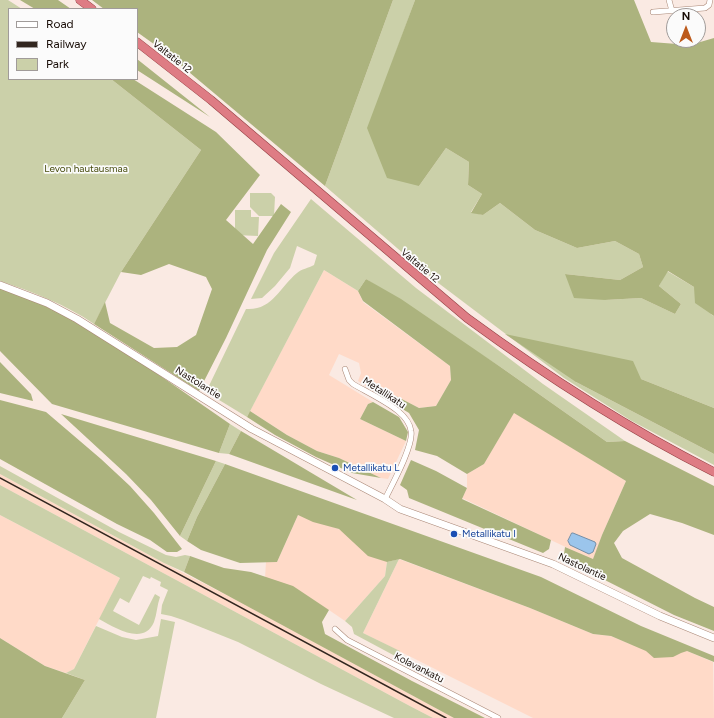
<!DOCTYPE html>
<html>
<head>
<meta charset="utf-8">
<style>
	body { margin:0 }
	#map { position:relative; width:714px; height:718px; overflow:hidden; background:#faeae3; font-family:Figtree,sans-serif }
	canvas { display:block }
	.legend { position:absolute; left:8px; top:8px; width:130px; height:72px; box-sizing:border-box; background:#fbfbfb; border:1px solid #a09b99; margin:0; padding:5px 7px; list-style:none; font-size:12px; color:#180c06 }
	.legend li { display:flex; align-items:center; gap:8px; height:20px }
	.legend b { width:20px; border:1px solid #a09b99 }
	.north { position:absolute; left:666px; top:8px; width:40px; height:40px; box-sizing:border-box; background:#fbfbfb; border:1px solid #a09b99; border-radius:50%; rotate:0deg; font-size:11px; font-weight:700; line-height:16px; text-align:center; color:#180c06 }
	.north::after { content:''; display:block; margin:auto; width:14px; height:18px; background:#bc5a1c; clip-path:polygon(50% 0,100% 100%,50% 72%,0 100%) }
</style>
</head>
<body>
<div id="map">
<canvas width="714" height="718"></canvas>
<ul class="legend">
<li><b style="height:5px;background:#fff"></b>Road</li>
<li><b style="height:5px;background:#32261f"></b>Railway</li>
<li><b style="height:11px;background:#cbd0a9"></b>Park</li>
</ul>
<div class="north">N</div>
</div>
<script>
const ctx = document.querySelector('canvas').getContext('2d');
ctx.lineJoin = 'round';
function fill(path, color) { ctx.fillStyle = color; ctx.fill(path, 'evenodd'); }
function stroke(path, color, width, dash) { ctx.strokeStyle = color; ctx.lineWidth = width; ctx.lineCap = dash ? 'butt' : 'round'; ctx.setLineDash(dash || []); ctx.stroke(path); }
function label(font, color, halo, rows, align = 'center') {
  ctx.font = font + ' Figtree,sans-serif'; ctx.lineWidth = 3.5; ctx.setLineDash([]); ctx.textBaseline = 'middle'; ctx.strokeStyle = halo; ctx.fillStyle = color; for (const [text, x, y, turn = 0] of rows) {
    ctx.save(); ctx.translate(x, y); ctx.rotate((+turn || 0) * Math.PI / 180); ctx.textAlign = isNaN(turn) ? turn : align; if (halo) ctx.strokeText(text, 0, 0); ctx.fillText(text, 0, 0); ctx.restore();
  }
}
fill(new Path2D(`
	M324,270L358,291L363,302L450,366L451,380L436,406L419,408L396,396L391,402L358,381L361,373L359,363L339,354L329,375L373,402L368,404L360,419L406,441L388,479L381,478L339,458L317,451L287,435L250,411Z
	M514,412L626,481L602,535L593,560L462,498L467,488V474L484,464Z
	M0,474L164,563L236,600L454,718H433L408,705L0,485Z
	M0,515L120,578L74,669L66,673L45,666L0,638Z
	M298,515L339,529L387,562L385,576L345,621L329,610L265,578L266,562H277Z
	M399,559L530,608L593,634L611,636L630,644L687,651L713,662L714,718H533L363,633Z`), '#ffdac8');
fill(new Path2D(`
	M0,0H8L22,9H9V79H111L201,150L121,272L94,324C65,304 33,292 0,281Z
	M393,0H415L392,63L419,186L446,148L469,162L468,185L482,194L471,212L483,215L500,203L535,230L577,248L615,241L639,254L643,267L620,280L565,274L605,300L641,298L675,314L681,304L659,286L667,271L694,287L712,315L714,316V408L641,379L576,382L714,454V465L630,420L564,378L433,279L325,186Z
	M250,193H271L275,197L274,216H259L250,207Z
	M311,199L416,288L543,384L625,441L607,442L502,368L366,279L358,291L324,270L247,417L206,392L246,309C272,311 280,287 297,273C301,269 309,268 314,265L317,255L297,246L290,268L275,286L262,298L251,299L274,253Z
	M235,210H251V217H259L258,236L235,235Z
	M230,424L241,431L229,454L219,453Z
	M216,461L225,464L197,517L187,541L180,536Z
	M0,466L119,532L166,555L176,557L185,555L190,556L184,572L164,563L0,474Z
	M0,485L408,705L433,718H394L321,684L238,642L183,620L171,616L161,614L162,605L168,590L160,586L161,582L151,577L150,579L143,576L129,603L120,598L113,611L139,625L155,594L160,597C157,605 157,614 154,622C144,646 115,628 99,619L120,578L0,515Z
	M399,559L363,633L400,651L397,657L354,634L352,627L345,621L385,576L387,562Z
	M161,619L175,622L156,718H62L85,680L66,673L74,669L96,626L122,637L136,640L158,636Z`), '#cbd0a9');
fill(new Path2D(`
	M20,0H58L71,9H35Z
	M92,0H393L325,186L165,52L137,32V9H104Z
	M415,0H634L651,42L690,45L714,38V316L695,303L694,287L668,271L659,286L681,304L675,314L641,298L605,300L574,298L565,274L620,280L643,267L639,254L615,241L577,248L535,230L500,203L483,215L471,213L482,194L468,185L469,162L446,148L419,186L387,178L367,128Z
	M137,59L210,117L137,70Z
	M111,79H133L216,132L260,175L226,220L253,244L281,204L291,212L267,250L226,338L199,391L94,324L105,302L110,323L154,348L177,347L196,335L212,289L206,277L169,264L141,275L121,272L201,150Z
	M366,279L401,299L502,368L607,442L625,441L714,486V535L682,523L650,514L623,531L614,543L622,558L695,598L714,607V631L674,615L587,571L563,561L565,547L593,559L602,535L626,481L514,413L484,464L467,474L437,456L415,450L419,430L409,413L391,402L396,396L419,408L436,406L451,380L450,366L363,301L358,291Z
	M0,288L45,306L75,321L149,368L230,424L219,453L52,404L0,351Z
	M505,334L633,361L641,379L714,408V454L576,382Z
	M0,362L31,394L33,401L0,393Z
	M0,400L46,412L101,459L130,486L154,513L182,549L177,552H167L150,540L117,524L0,459Z
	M373,402L399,417L408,432L406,441L360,419L368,404Z
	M250,411L287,435L317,451L339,458L381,478L352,473L316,457L275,435L247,417Z
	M61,414L216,461L180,536L151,500L126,474Z
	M241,431L357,500L229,454Z
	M411,460L436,471L467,488L462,499L551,540L549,549L543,553L409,498L407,490L400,485Z
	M225,464L541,577L641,626L714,656V662L687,651L681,653L673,657L654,658L646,651L611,636L593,634L530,608L400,559L387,562L368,556L339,529L313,522L298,515L277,562L240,563L201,550L187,541L197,517Z
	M190,556L224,568L251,572L293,586L329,610L322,622L325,634L412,681L485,718H454L184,572Z
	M0,638L45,666L85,680L62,718H0Z`), '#acb37e');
const water = new Path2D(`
	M572,533H573L595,542L596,544L593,552L589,554L570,545L568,541Z`);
fill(water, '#9bc5ec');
stroke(water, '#748ea7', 1);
const minor = new Path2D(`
	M669,0L672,11
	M653,12L705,8L709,5L710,0
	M345,369L349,380L353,384C367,392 386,401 398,411C404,416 410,423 411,431C414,445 392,485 385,499
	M335,629L347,640L498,718`);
const secondary = new Path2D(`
	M0,285L47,303L77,319L252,429L385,499L400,509L553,564L660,616L714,638`);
const trunk = new Path2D(`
	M80,0L92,9
	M137,42L211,100L467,318C546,376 627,428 714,472`);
stroke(minor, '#a98675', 6);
stroke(secondary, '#a98675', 8);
stroke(trunk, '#944044', 9);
stroke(minor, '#fff', 5);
stroke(secondary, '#fff', 7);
stroke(trunk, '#de7c84', 8);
stroke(new Path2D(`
	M0,478L446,718`), '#32261f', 1.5);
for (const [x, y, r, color] of [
	[335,468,4,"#1a4fb4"],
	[454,534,4,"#1a4fb4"]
]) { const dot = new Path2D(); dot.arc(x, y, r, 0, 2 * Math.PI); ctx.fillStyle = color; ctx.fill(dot); stroke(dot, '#fbfbfb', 1.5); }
label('10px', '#180c06', '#fbfbfb', [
	["Valtatie 12",172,57,38],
	["Valtatie 12",420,266,40],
	["Nastolantie",198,383,32],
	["Metallikatu",384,393,33],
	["Nastolantie",582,567,25],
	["Kolavankatu",419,668,27]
]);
label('10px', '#474c0d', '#fbfbfb', [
	["Levon hautausmaa",86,169]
]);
label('10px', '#164399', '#fbfbfb', [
	["Metallikatu L",343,468],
	["Metallikatu I",462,534]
], 'left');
</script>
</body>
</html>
